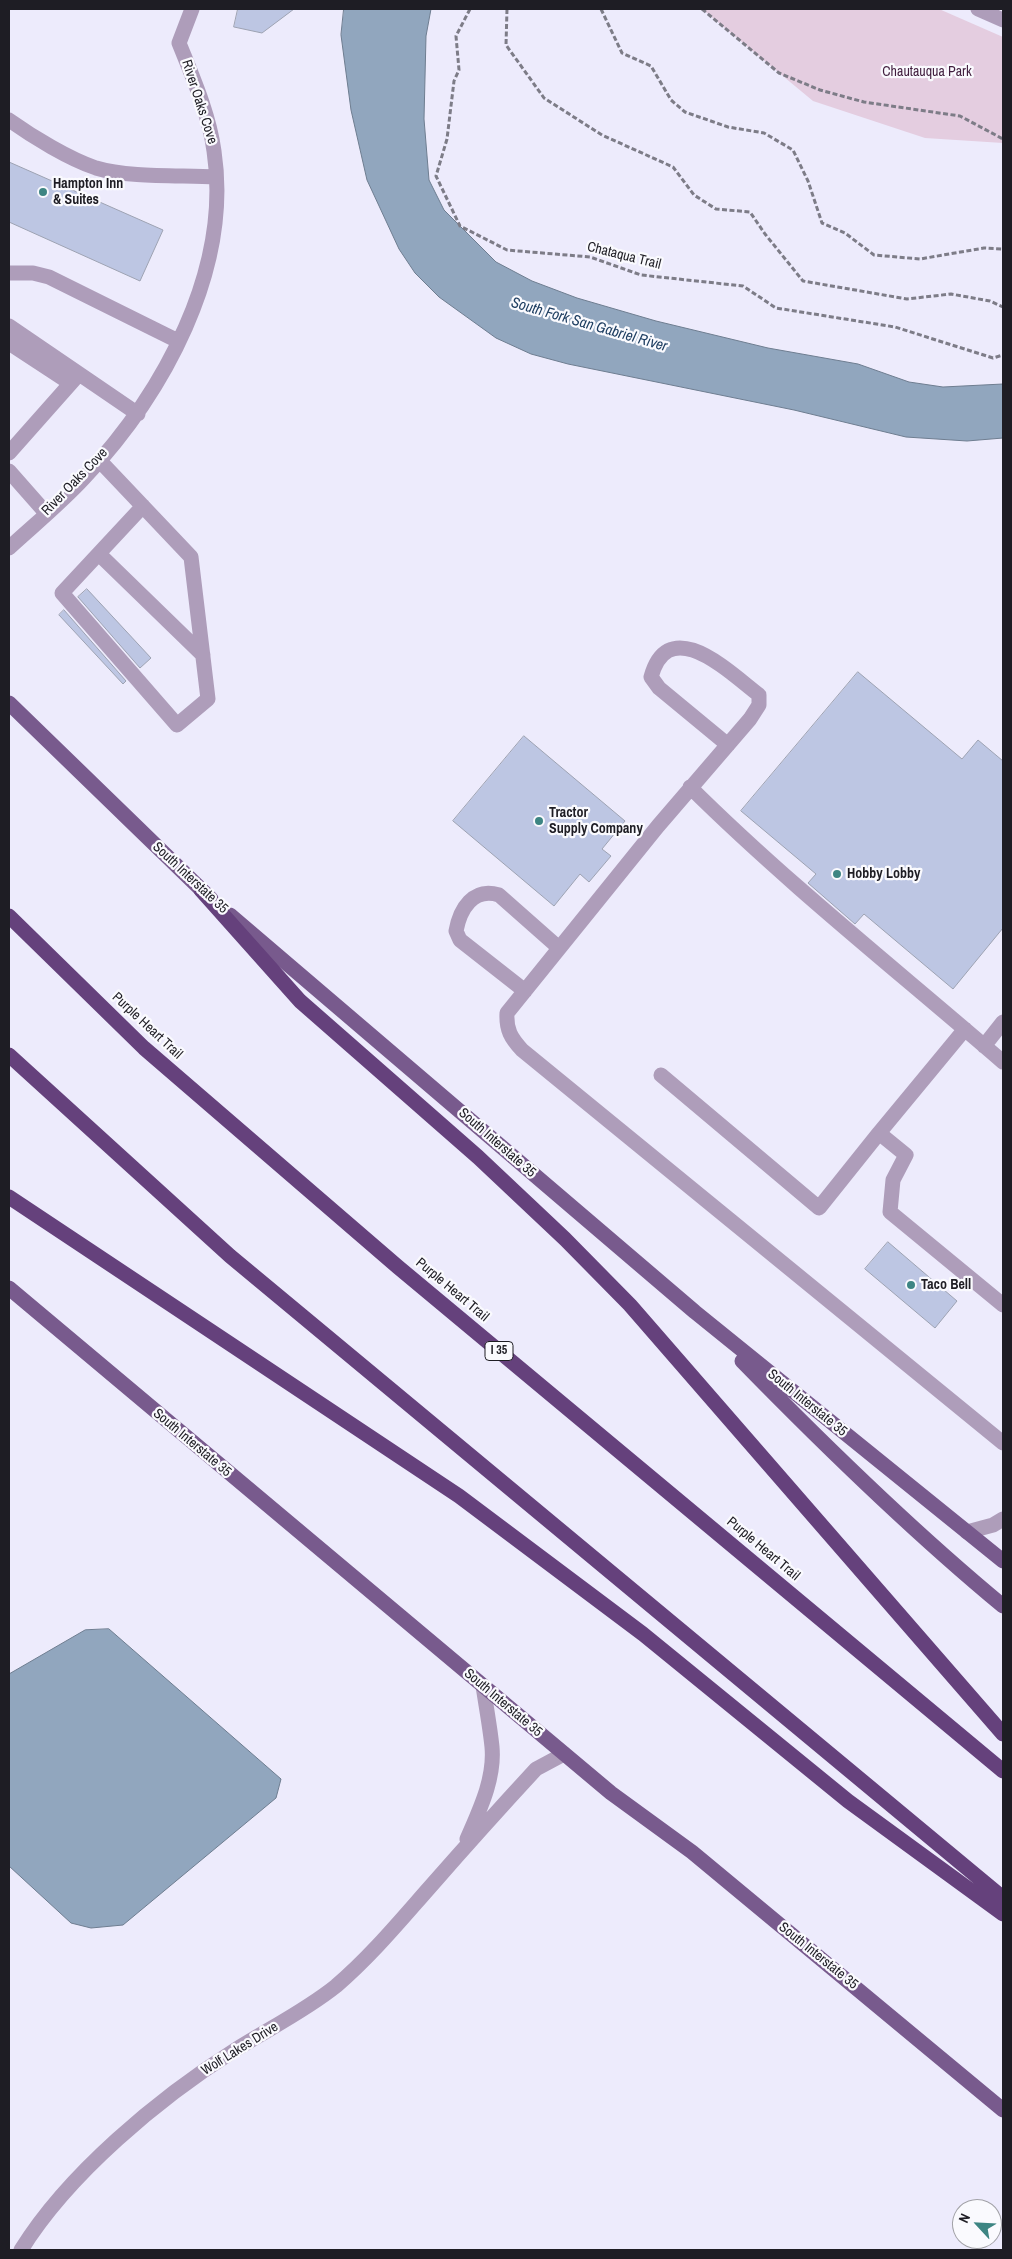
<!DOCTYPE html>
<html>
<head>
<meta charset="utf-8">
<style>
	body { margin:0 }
	#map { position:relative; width:1012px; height:2259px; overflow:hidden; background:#edebfc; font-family:"Archivo Narrow",sans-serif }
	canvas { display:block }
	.frame { position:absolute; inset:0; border:10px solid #1e1d24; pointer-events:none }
	.north { position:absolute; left:952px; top:2199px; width:50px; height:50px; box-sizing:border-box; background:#fafafe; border:1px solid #a2a2a7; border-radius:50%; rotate:295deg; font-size:14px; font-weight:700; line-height:20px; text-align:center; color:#1e1d24 }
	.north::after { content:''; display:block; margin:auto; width:18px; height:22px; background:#3d8583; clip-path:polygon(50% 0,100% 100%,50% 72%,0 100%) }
</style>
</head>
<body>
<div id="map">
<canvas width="1012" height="2259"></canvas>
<div class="frame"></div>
<div class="north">N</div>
</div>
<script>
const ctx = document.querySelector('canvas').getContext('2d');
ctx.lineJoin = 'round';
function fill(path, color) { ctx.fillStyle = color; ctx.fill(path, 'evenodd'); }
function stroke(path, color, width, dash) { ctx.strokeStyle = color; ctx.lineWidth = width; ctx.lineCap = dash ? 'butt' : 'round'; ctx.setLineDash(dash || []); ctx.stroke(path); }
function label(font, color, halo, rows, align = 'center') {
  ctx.font = font + ' "Archivo Narrow",sans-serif'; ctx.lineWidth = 4.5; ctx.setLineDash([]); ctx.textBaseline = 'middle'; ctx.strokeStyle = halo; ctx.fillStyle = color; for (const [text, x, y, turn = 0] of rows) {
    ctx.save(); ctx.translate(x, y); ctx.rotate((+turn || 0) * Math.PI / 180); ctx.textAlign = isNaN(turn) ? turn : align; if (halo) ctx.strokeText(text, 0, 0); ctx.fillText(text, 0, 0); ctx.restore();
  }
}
fill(new Path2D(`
	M702,9H939L1003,37V143L925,138L813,101Z`), '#e4cde0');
const water = new Path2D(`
	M344,9H431L426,36L424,119L429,180L444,210L496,262L532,281L577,298L656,321L768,348L858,364L909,382L943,387L1003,384V438L967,441L906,437L794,410L568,364L531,354L496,338L439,297L415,273L399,249L367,180L351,110L341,35Z
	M109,1629L281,1779L276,1798L123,1925L91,1928L71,1923L9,1866V1674L85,1630Z`);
fill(water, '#91a6be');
stroke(water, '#6e7d90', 1);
const building = new Path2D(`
	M238,9H294L262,33L234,27Z
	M9,162L163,230L140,281L9,222Z
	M87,589L151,658L140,668L78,597Z
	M64,610L126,681L123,684L59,615Z
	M858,672L962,759L978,740L1003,761V928L953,989L864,914L855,924L808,883L816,874L741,811Z
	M524,736L625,821L602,849L611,856L589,882L580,874L554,906L453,821Z
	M888,1242L957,1301L935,1328L865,1269Z`);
fill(building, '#bdc6e3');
stroke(building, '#9da2b2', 1);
stroke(new Path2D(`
	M470,9L456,36L459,70L454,81L447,139L436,176L460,226L507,250L590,257L641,275L743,286L776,308L895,327L993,358L1003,355
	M507,9L506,45L544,98L602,135L673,167L694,195L716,209L750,212L765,234L803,281L907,299L951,294L990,301L1003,307
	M601,9L622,53L651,66L671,100L685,112L728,127L764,133L793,150L808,181L822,223L845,233L874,255L920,259L984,248L1003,249
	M702,9L779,73L820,90L864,102L960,116L1003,139`), '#7d7c87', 3, [5, 2.5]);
stroke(new Path2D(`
	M978,9L1003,20
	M9,120C33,137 69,159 96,168C129,178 181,175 216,177
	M9,273H33L49,277L178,341
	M9,326L138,414
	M9,343L70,383
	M9,453L79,374
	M99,460L191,557L208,699L177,725L62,593L143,506
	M9,471L46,513
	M9,548C34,525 61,503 84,478C163,394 232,270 214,151C209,114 193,78 179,43L192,9
	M99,554L203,655
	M728,745L659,688L651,677C669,612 730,673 759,695V705L750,719L658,826L507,1013C506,1030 511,1038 522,1050L1003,1443
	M690,787C789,885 898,971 1003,1062
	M525,991L460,940L456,931C460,909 473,887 499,895L559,948
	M984,1046L1003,1022
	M661,1075L819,1208L879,1133L906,1155L893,1180L890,1212L1003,1305
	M879,1133L965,1029
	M967,1532L993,1525L1003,1519
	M467,1839C479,1811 495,1779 492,1747C490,1727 486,1706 483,1686
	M21,2250C68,2174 159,2098 235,2050C268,2029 305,2011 336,1986C371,1956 400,1921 430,1887C465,1847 500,1808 536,1769L564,1754`), '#ae9dba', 15);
stroke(new Path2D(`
	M9,703L211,899
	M230,915L695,1312L1003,1561
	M9,1288L611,1793L692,1852L1003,2110
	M742,1361C825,1446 911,1530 1003,1606`), '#785a8d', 15);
stroke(new Path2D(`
	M201,890L300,1001L478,1157L565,1239L630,1305L1003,1734
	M9,916L144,1048L398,1267L1003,1771
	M9,1055L230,1256L1003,1898
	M9,1197L459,1496L643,1634L848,1801L1003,1914`), '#65417c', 15);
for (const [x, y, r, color] of [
	[43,192,5,"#3d8583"],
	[539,821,5,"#3d8583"],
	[837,874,5,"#3d8583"],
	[911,1285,5,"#3d8583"]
]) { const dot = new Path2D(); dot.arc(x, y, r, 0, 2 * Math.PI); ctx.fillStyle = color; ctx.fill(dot); stroke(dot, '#fafafe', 2); }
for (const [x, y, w] of [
	[499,1351,28]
]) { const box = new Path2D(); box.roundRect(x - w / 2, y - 9.5, w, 19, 4); ctx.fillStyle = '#fafafe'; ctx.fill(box); stroke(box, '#1e1d24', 1); }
label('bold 12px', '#1e1d24', null, [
	["I 35",499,1351]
]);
label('14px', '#411e3e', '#fafafe', [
	["Chautauqua Park",927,72]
]);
label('14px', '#1e1d24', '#fafafe', [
	["River Oaks Cove",199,102,72],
	["Chataqua Trail",624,256,14],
	["River Oaks Cove",75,482,-46],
	["South Interstate 35",190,878,43],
	["Purple Heart Trail",147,1026,43],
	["South Interstate 35",497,1143,41],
	["Purple Heart Trail",452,1290,40],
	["South Interstate 35",807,1403,39],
	["South Interstate 35",192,1443,40],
	["Purple Heart Trail",763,1549,40],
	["South Interstate 35",503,1703,40],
	["South Interstate 35",818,1956,39],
	["Wolf Lakes Drive",240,2049,-32]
]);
label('bold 14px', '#1e1d24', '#fafafe', [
	["Hampton Inn",53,184],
	["& Suites",53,200],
	["Tractor",549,813],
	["Supply Company",549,829],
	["Hobby Lobby",847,874],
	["Taco Bell",921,1285]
], 'left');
label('italic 15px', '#1e3e61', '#fafafe', [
	["South Fork San Gabriel River",589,325,16]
]);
</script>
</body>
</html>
